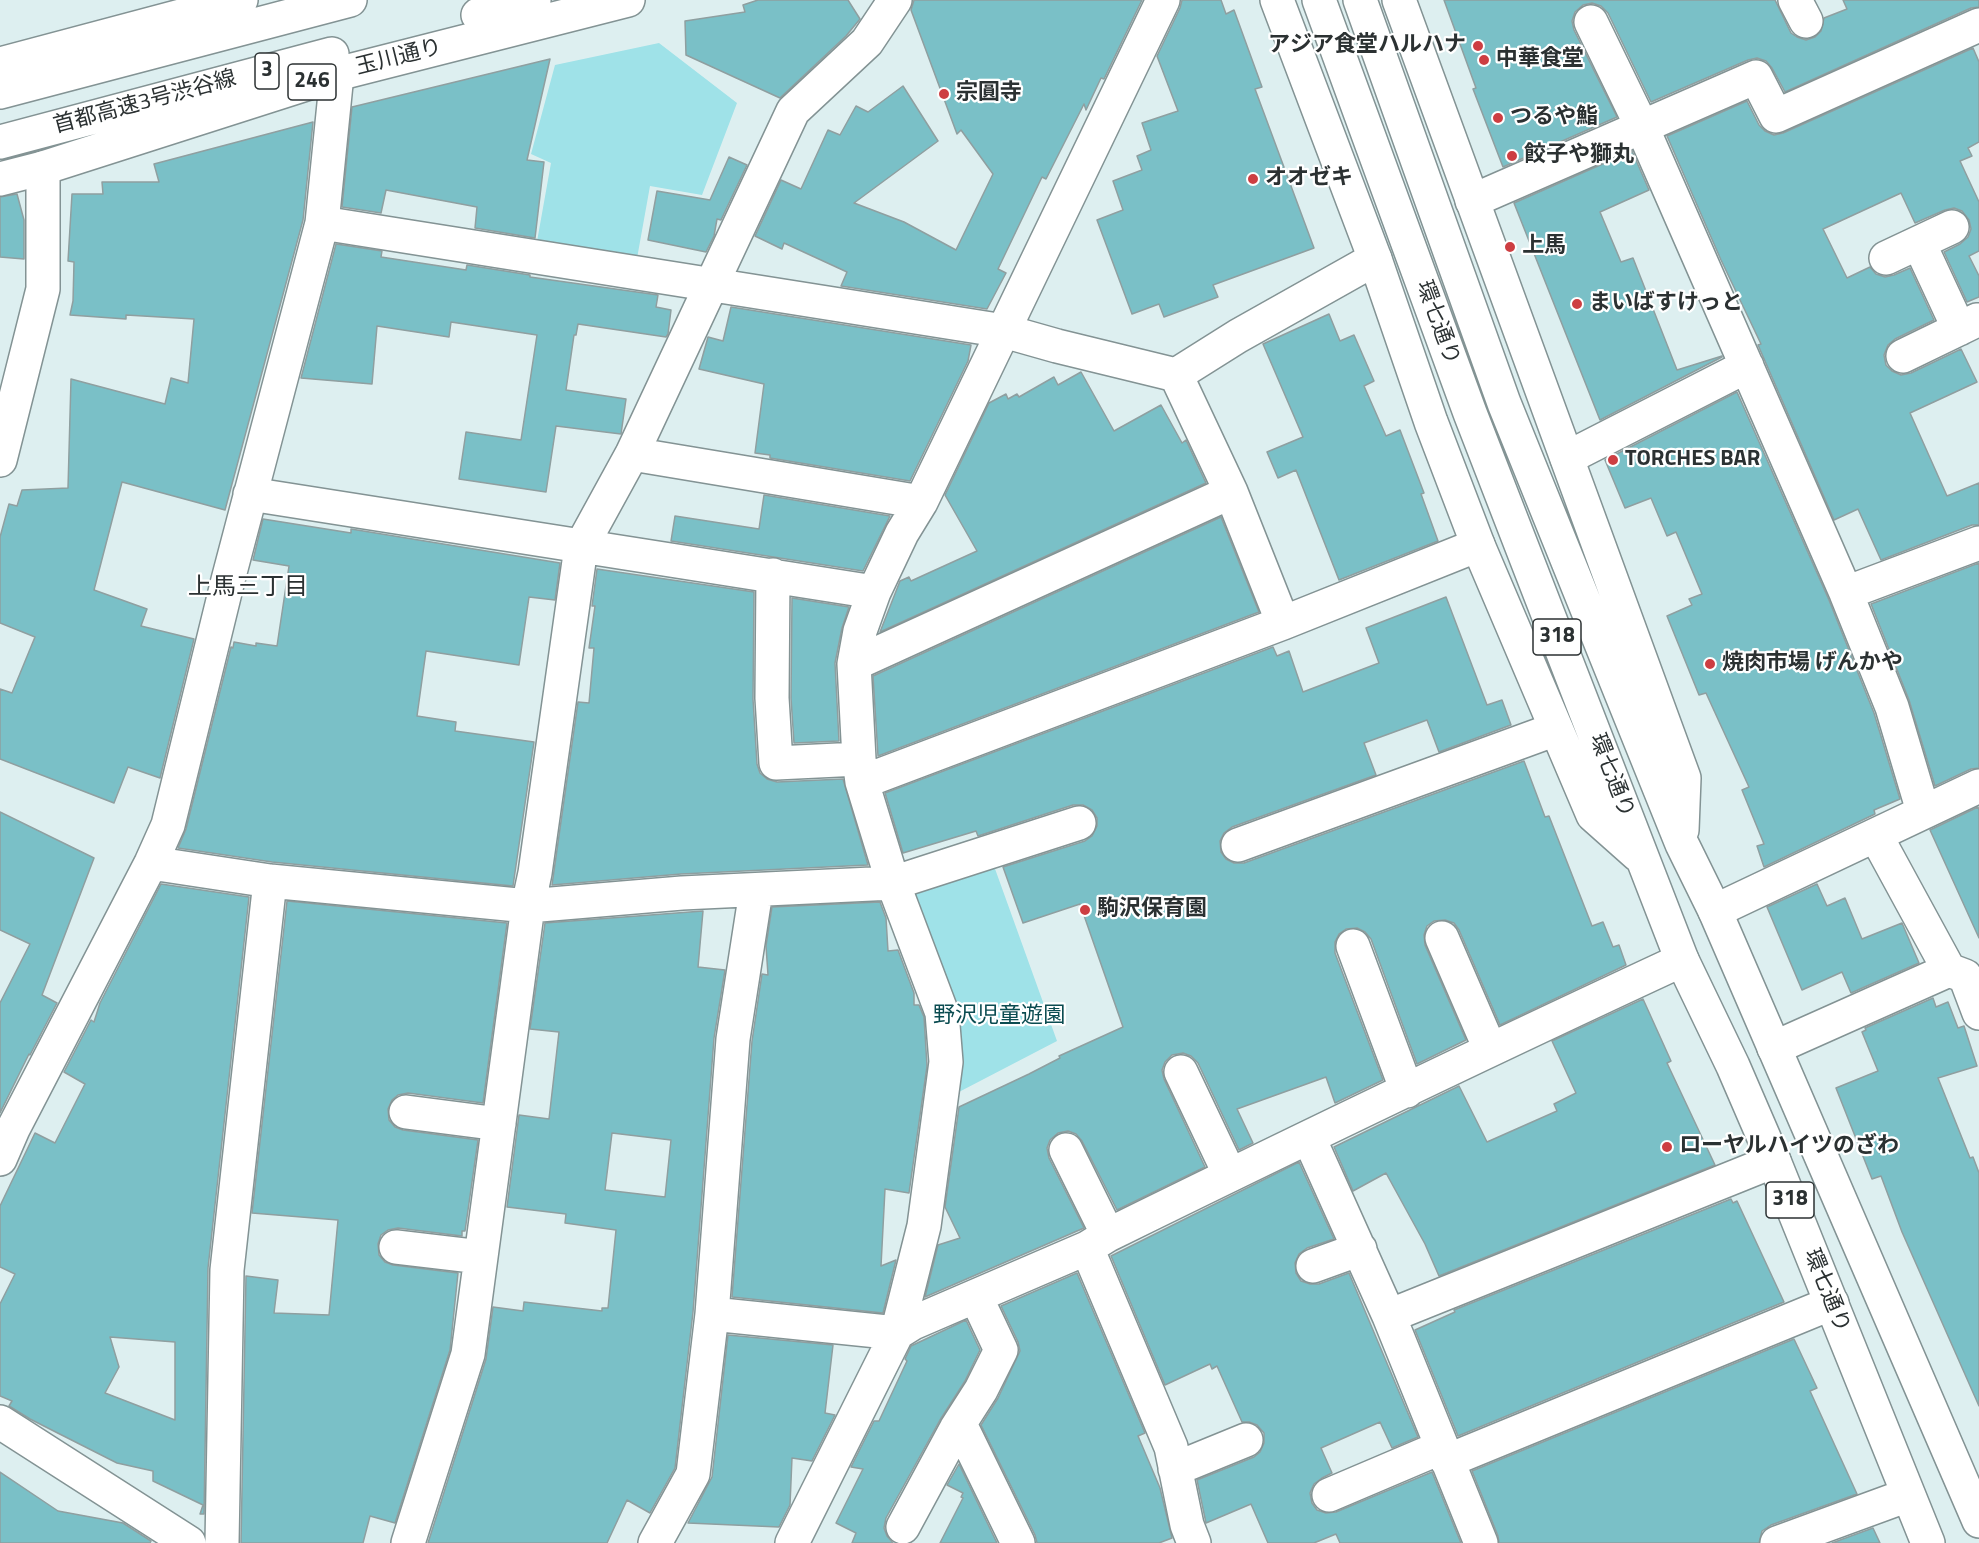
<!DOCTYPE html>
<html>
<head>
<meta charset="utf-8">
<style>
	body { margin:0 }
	canvas { display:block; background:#ddeff0 }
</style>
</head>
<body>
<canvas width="1979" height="1543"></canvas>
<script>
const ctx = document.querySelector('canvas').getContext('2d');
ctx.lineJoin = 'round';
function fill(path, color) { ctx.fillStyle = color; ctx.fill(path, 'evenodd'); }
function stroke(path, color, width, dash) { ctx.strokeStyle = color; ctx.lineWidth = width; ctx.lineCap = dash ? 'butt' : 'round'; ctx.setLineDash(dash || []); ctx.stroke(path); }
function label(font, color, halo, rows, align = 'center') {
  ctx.font = font + ' "Titillium Web","Noto Sans JP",sans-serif'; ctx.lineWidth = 4.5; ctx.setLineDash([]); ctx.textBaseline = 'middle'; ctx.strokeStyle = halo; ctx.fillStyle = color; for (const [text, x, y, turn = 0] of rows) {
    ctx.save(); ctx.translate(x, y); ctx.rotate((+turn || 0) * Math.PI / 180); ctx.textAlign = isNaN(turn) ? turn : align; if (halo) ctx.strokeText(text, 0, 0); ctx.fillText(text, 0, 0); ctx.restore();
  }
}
fill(new Path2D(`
	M659,43L737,103L702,195L650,186L636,264L536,247L551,163L531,154L555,65Z
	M994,866L1057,1041L957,1093L908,891Z`), '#9fe2e8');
const building = new Path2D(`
	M758,0H848L860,19L846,36L780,98L686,55L685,21L745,12L743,5Z
	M914,0H1142L1104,79L1101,78L1086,110L1084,104L1046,179L1042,177L998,269L1006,273L987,309L841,286L847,272L784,243L782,249L755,236L781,180L801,189L828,130L840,135L856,106L868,112L903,86L938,141L854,203L904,222L956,250L993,174L961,130L957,134L911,10Z
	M1182,0H1221L1226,14L1234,10L1262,87L1255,89L1314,248L1213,285L1218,297L1164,317L1159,304L1132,314L1097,220L1123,210L1113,181L1142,170L1137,156L1151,150L1142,123L1178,111L1157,56L1180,8Z
	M1444,0H1775L1791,33L1797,37L1806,40L1815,37L1821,31L1824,18L1847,9L1843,0H1979V7L1971,8L1785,92L1772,68L1766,61L1757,58L1748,60L1651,102L1608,13L1601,6L1592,3L1583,5L1575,12L1572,21L1574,30L1617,117L1503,167L1473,89L1476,88Z
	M1973,48L1979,62V142L1968,148L1972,156L1960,161L1979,202V251L1969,256L1979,276V297L1967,302L1944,252L1960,244L1968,237L1971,229L1969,220L1962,211L1954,208L1945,210L1915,223L1901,193L1823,229L1847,278L1870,267L1876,274L1885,277L1894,275L1910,268L1934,320L1895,339L1888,345L1884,355L1886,365L1892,371L1901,375L1911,373L1961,349L1977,382L1910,413L1947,496L1979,483V525H1972L1881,560L1858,509L1834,520L1758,345L1761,344L1721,260L1667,136L1747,101L1759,125L1765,131L1774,135L1783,133Z
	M550,59L527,160L544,162L535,238L475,228L477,207L386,190L381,213L342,207L352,107Z
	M313,122L303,220L225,510L122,482L94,590L147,609L141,626L194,639L160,778L128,767L114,803L0,759V689L12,693L35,637L0,623V537L9,504L17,506L22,490L68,488L71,379L165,404L171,378L188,383L194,319L126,315V319L70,315L73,301L74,262L68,261L72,194H103L102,182H159L154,164Z
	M1632,151L1649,190L1600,212L1621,262L1633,258L1677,370L1722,356V357L1600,420L1514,203Z
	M729,157L747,165L721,220L717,219L714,236L706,252L648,240L657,191L710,200Z
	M17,194L24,220V259L0,257V197Z
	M336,244L382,251L381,257L466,270L467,265L530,275V277L658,295L656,307L671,310L668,334L666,337L578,324L576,335H574L566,390L626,399L621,434L556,426L546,492L459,479L466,432L521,440L537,335L451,322L449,337L377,326L372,384L301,378Z
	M731,307L971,345L968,361L910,481L770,458V455L755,453L764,384L699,369L708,337L723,341Z
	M1329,314L1340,341L1354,335L1374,381L1364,386L1386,436L1400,430L1424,493L1421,494L1438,541L1339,580L1296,470L1278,478L1267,452L1303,437L1263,344Z
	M1081,372L1114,431L1161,405L1182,443L1186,440L1206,483L880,632L900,581L909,577L911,581L977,551L945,495L989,403L1006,394L1008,399L1017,394L1019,397L1054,377L1058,385Z
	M1737,392L1829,600L1874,713L1900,799L1874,810L1875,814L1764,867L1757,846L1764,844L1742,790L1749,787L1706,693L1699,695L1667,616L1692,605L1689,599L1702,594L1676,532L1667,536L1651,498L1625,508L1605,460Z
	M764,495L890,516L863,571L671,541L675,516L759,529Z
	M1221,517L1259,612L878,756L873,676Z
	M263,519L351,533V529L560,563L555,600L529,597L519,665L426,651L417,716L456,722L455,731L534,742L513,886L272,862L178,848L186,829L231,647L233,648L234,642L256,646V643L277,646L289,566L253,560Z
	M1979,563V768L1971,769L1935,786L1909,700L1871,604Z
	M597,569L754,592L753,699L757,764L760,773L767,779L777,782L843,779L868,865L681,874L552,885L578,702L589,703L594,648H589L595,606H592Z
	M1446,597L1487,705L1502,700L1511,725L1439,752L1427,720L1364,743L1376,775L1232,827L1224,833L1220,841L1221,852L1226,859L1234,863H1244L1524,761L1545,817L1549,816L1592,926L1603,922L1613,947L1619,945L1626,965L1500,1025L1459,930L1454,923L1445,920L1434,921L1427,926L1424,935L1425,945L1466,1040L1417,1064L1371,939L1365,932L1357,928L1346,929L1339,934L1335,942V953L1383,1080L1335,1103L1326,1077L1237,1109L1253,1143L1239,1150L1198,1063L1191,1056L1183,1053L1172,1055L1165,1062L1162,1070L1164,1079L1205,1167L1117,1210L1082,1141L1076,1134L1068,1131L1058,1133L1050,1140L1047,1148L1049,1158L1084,1228L925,1297L938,1245L960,1238L945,1207L959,1107L1029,1074L1060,1058L1059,1056L1123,1027L1080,904L1023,923L1003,867L1085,841L1092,836L1097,826V818L1092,810L1083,805H1073L978,836L976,831L903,853L885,793L1273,647L1277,656L1289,651L1303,692L1379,663L1366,628Z
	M792,598L849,607L842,628L835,663L839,741L794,743L791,698Z
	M1978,807L1979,810V938L1930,830Z
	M0,812L94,858L42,995L57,1003L30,1055L29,1054L0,1113V1003L30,944L0,930Z
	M161,884L249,897L208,1268L204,1514H200L203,1505L153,1481V1471L117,1463L30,1419L9,1406L12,1401L0,1396V1304L15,1274L0,1267V1206L35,1133L55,1143L85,1084L64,1072L91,1020L94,1022L100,1003ZM110,1337L175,1342V1420L105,1393L119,1367Z
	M1817,884L1827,906L1845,898L1862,939L1902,923L1919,963L1851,993L1842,972L1802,990L1767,907Z
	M287,901L507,923L483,1103L408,1093L398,1095L392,1100L388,1109L389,1120L395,1127L403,1130L478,1140L465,1231H462V1236L398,1228L388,1230L381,1235L378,1244L379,1255L385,1262L393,1265L458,1273L450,1350L395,1523L370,1516L363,1543H241L246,1276L278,1280L274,1313L329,1315L338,1220L252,1213Z
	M880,902L886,918L888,951L898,950L914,993V1005H919L924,1017L927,1066L909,1193L885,1189L881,1266L896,1260L883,1313L732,1297L752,1041L762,974L768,975L766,946L772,907Z
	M703,911L698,967L725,970L714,1038L693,1312L675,1468L650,1513L627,1500L607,1543H428L486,1359L493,1307L523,1311L524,1302L602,1311V1308H608L616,1230L565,1223L566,1214L507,1207L519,1115L549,1119L559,1032L530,1029L545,923ZM612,1133L671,1140L665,1197L605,1190Z
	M1933,998L1936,1007L1948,1002L1958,1028L1964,1026L1977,1066L1938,1078L1970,1158L1973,1157L1979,1173V1406L1902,1232L1881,1176L1872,1179L1836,1088L1878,1071L1862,1032L1866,1030L1865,1028Z
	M1643,999L1671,1061L1667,1063L1715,1165L1439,1276L1425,1244L1386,1173L1353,1191L1334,1147L1459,1086L1487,1142L1557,1111L1554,1104L1576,1093L1552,1041Z
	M1299,1162L1334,1239L1307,1248L1299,1254L1295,1263L1296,1273L1301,1281L1310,1284H1319L1349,1273L1418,1437L1392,1448L1380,1422L1321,1448L1332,1473L1322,1478L1314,1484L1310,1493L1312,1503L1317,1510L1326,1513L1336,1512L1432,1472L1461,1543H1340L1336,1534L1314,1543H1268L1251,1504L1206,1523L1197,1480L1254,1457L1260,1452L1264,1443V1433L1257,1425L1249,1422H1242L1217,1366L1212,1369L1210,1364L1165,1385L1111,1256Z
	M1731,1199L1733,1203L1737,1201L1784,1302L1458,1436L1415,1330L1455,1312L1454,1310Z
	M1077,1273L1145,1433L1138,1436L1160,1488L1172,1538L1159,1543H1037L1035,1535L981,1425L998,1398L1020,1351L1018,1342L1001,1306Z
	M966,1320L980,1350L965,1381L940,1420L886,1518L884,1528L887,1536L893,1543H852L856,1533L836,1523L863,1469L851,1467L874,1421H879L907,1361L905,1359L911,1346Z
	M728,1335L833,1345L825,1413L835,1415L812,1461L792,1458L790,1505L779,1527L688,1523L712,1477Z
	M1794,1339L1817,1388L1810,1391L1857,1494L1771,1525L1762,1531L1759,1543H1499L1498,1536L1472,1471Z
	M959,1464L997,1543H940L963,1498L961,1497L963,1493L947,1485Z
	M0,1472L58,1511L123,1523L151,1541L150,1543H0Z
	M1873,1528L1880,1543H1832Z`);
fill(building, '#7ac0c7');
stroke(building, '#8f9fa0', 1.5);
const minor = new Path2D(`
	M1795,0L1806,21
	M1591,22L1642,127L1846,593L1892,707L1923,811
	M1472,201L1756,77L1776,116L1979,25
	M322,223L1004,331L1057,346L1176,375L1238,336L1375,259
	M1919,243L1959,329
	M1886,258L1952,227
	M1903,356L1977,320
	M1176,375L1231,492L1283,623
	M632,454L921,502
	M1567,458L1747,366
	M0,460L43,289V168
	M250,494L874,592
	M773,575L772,698L776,763L859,759
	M1846,593L1979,543
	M854,664L1231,492
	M862,782L1283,623L1478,545
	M1876,836L1949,970L1965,976L1979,1013
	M1238,845L1556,729
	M151,863L270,881L528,906L682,893L893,883L1079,823
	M1715,911L1979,786
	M1442,938L1490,1049
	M1353,946L1407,1091
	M1774,1048L1949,970
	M1181,1072L1230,1175
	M406,1112L499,1124
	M1309,1138L1389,1316L1481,1543
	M1066,1150L1108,1235
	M0,1159L13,1129L151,863L168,825L228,580L322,223L337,74
	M396,1247L481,1257
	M1087,1248L1171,1447L1187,1525L1194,1543
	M1313,1266L1360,1249
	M712,1314L897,1333L913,1323L1087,1248L1108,1235C1299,1141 1490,1049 1682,960
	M1389,1316L1774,1161
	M0,1422L189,1543
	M960,1424L1018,1543
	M1447,1461L1832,1303
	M1175,1469L1246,1440
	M1329,1495L1442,1447
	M903,1527L956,1429L981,1390L1001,1350L976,1297
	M222,1543L227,1270L270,881
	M408,1543L468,1354L528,906L535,873L581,547L632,454L793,111L867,42L895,0
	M655,1543L693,1474L712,1314L733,1039L756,891
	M792,1543L897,1333L924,1226L946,1062L942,1013L893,883L862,782L859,759L854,664L860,631L874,592L902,533L921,502L1163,0
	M1777,1543L1908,1495`);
const major = new Path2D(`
	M1277,0L1375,259L1431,422L1478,545L1593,815L1638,855
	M1319,0L1470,413L1682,960L1733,1066L1774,1161L1928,1543
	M1360,0L1504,403L1682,844L1715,911L1979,1521
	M1399,0L1684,778L1682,830`);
const highway = new Path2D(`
	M478,15L534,0
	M0,64L241,0
	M0,92L350,0
	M0,142L332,54
	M0,179L43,168L337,74L628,0`);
stroke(minor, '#839394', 36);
stroke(major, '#839394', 36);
stroke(highway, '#839394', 36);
stroke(minor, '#fff', 33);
stroke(major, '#fff', 33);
stroke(highway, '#fff', 33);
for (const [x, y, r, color] of [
	[1478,46,6,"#cd3e42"],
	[1484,60,6,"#cd3e42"],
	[944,94,6,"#cd3e42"],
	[1498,118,6,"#cd3e42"],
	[1512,156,6,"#cd3e42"],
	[1253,179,6,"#cd3e42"],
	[1510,247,6,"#cd3e42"],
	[1577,304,6,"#cd3e42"],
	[1613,460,6,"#cd3e42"],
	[1710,664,6,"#cd3e42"],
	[1085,910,6,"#cd3e42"],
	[1667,1147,6,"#cd3e42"]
]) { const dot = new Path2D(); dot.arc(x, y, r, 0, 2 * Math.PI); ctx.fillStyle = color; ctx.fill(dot); stroke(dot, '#fff', 2); }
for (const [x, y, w] of [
	[267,71,24],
	[312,82,48],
	[1557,637,48],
	[1790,1200,48]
]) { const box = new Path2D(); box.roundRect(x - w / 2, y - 18, w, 36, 4.5); ctx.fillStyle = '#fff'; ctx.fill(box); stroke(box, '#2b3132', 1.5); }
label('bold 21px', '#2b3132', null, [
	["3",267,71],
	["246",312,82],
	["318",1557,637],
	["318",1790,1200]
]);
label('bold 22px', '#2b3132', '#fff', [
	["アジア食堂ハルハナ",1466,46,"right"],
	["中華食堂",1496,60],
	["宗圓寺",956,94],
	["つるや鮨",1510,118],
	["餃子や獅丸",1524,156],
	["オオゼキ",1265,179],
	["上馬",1522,247],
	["まいばすけっと",1589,304],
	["TORCHES BAR",1625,460],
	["焼肉市場 げんかや",1722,664],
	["駒沢保育園",1097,910],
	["ローヤルハイツのざわ",1679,1147]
], 'left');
label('22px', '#2b3132', '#fff', [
	["玉川通り",399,58,-14],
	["首都高速3号渋谷線",145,103,-15],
	["環七通り",1437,323,70],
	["環七通り",1611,776,69],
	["環七通り",1826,1291,68]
]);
label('22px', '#0b4c51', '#fff', [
	["野沢児童遊園",999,1017]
]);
label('24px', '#2b3132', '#fff', [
	["上馬三丁目",248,588]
]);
</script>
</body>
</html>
